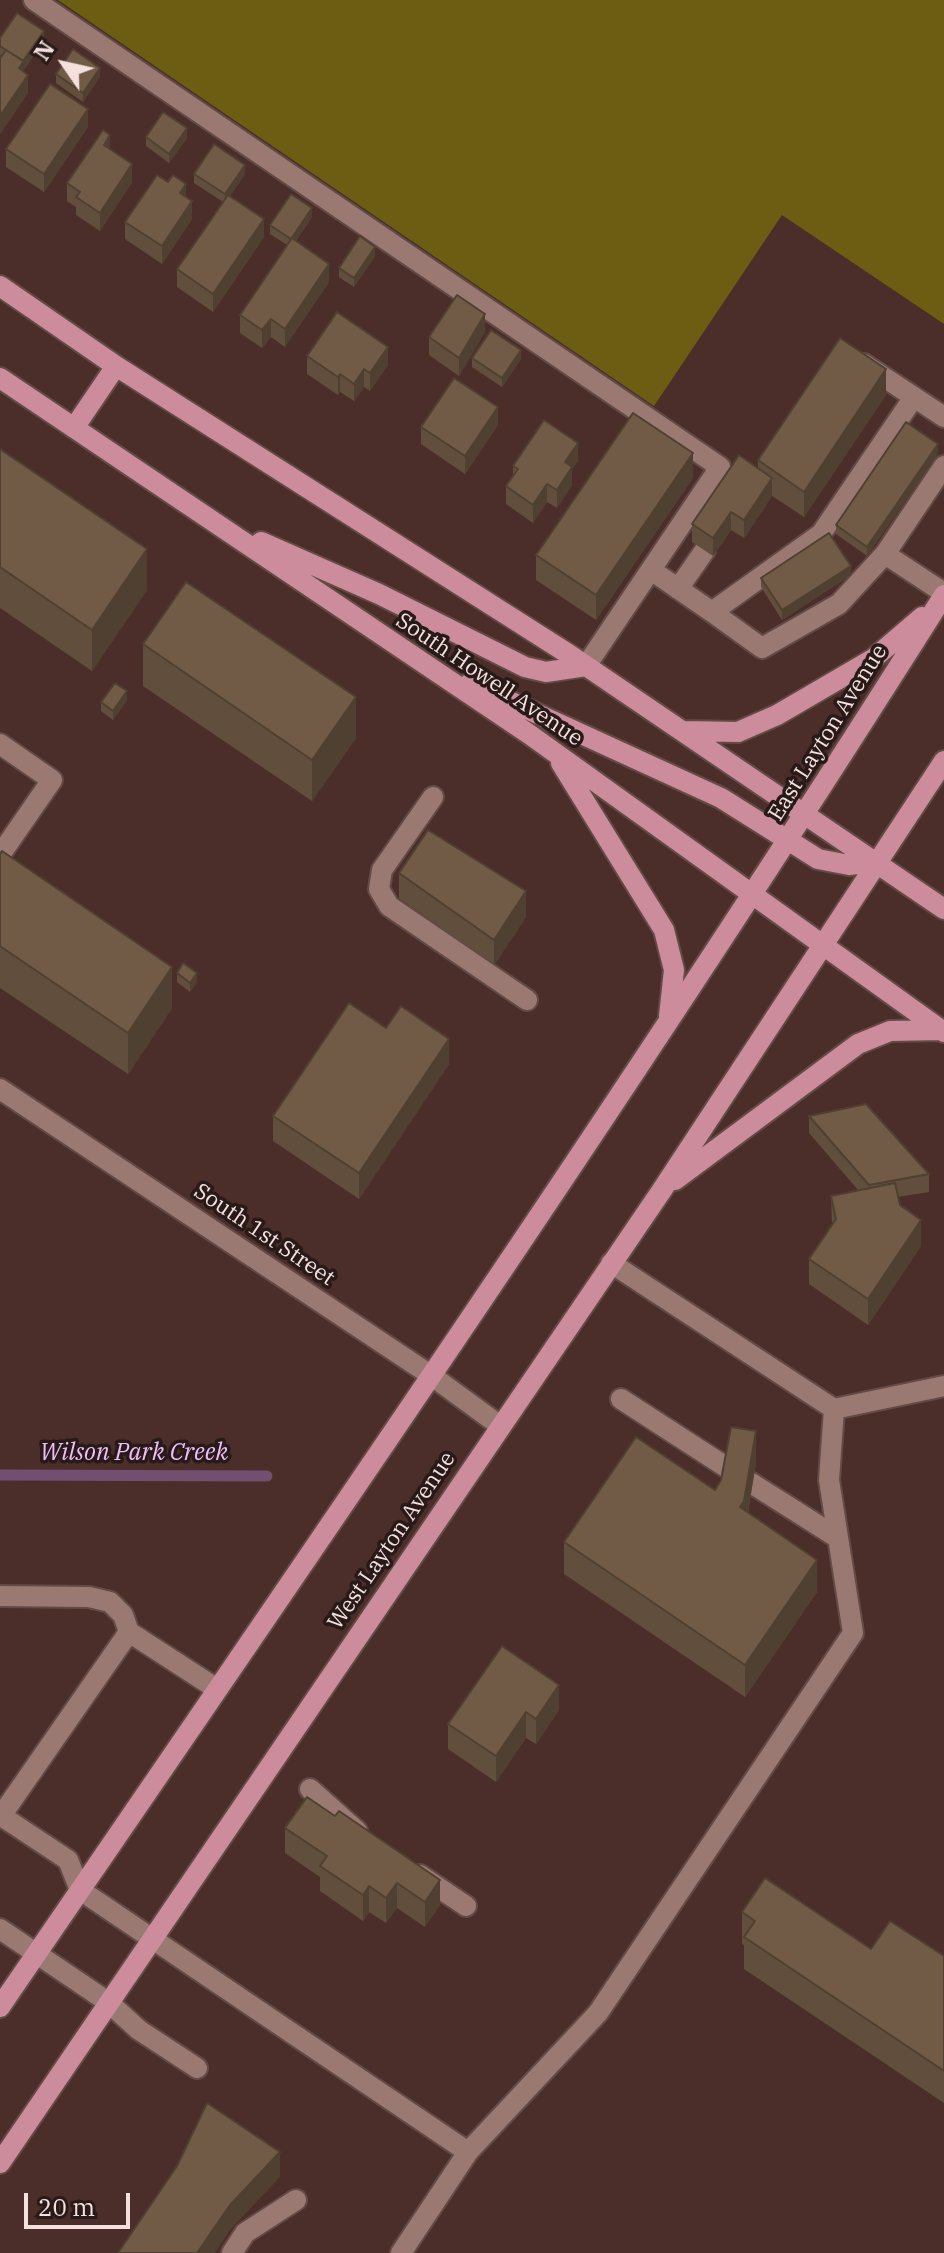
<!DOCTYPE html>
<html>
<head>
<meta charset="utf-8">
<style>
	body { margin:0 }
	#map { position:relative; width:944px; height:2253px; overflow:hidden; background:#4b2e29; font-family:"IBM Plex Serif",serif }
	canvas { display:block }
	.north { position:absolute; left:24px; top:24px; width:80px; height:80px; -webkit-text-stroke:6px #281a18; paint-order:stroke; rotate:304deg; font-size:22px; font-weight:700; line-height:32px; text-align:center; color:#f4e1dd }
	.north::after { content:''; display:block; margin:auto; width:28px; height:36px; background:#f4e1dd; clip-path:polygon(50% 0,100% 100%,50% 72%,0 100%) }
	.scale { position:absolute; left:24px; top:2193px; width:106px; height:36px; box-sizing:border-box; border:4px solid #f4e1dd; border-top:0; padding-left:10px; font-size:24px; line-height:28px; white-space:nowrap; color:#f4e1dd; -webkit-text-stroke:6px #281a18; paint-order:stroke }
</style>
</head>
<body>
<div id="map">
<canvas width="944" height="2253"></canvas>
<div class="north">N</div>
<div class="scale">20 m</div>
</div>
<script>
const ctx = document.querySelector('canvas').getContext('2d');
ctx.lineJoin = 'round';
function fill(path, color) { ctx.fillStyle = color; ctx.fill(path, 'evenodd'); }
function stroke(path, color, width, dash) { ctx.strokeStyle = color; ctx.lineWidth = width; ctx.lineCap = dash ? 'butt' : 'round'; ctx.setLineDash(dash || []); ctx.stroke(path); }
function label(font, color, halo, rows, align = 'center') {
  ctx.font = font + ' "IBM Plex Serif",serif'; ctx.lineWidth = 7; ctx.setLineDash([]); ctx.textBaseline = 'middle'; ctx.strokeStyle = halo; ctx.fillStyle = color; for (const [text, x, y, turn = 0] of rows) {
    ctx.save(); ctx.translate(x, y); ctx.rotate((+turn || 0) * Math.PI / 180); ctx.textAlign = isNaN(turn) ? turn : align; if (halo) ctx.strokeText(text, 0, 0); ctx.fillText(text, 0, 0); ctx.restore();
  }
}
fill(new Path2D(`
	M58,0H944V324L782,215L654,406Z`), '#6d5d12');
stroke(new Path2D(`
	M0,1475L267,1476`), '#724f70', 11);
const minor = new Path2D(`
	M34,0L720,467L586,666
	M864,364L914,397
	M885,554L944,466
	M651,570L712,612L821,534L914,397L944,417
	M678,589L705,550
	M712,612L762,648L839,604L885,554L944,593
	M0,744L52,780L0,855
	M433,797L382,870L379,889L389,906L527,1000
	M0,1089L432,1376L499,1425
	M611,1263L834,1409
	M621,1399L726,1467
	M748,1481L838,1538
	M0,1596L89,1597L110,1602L123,1615L129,1632L217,1689
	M310,1789L357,1831
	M0,1815L68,1860L80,1890L468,2152L401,2253
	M1,1816L129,1632
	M420,1875L466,1906
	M0,1929L108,2002L139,2030L197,2068
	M468,2152L598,2013L853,1633L829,1480L834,1409L944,1386
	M232,2253L245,2233L296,2200`);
const major = new Path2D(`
	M0,286L116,366L570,655L944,909
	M0,378L529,734L944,1032
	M74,428L116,366
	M261,542L379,594L525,667L546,672L586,666
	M470,683L721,798L818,859L849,865L874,862
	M684,731L738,732L777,715L873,659L922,617
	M561,763L664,930L674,970L669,1016
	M675,1180L858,1044L890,1031L942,1030
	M0,2007C320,1540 642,1074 944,595
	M0,2163L662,1190L944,761`);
stroke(minor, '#634a47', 24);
stroke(major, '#634a47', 24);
stroke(minor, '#9b7973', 20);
stroke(major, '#cd8c9c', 20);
fill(new Path2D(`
	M0,38L44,40L24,70L28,93L0,134V57L2,56L0,55Z
	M56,74L100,77L83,102L56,83Z
	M88,127L44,192L6,167V149Z
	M146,137L187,138L169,163L146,146Z
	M110,149L132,182L100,231L76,215V207L67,201V183Z
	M194,174H245L230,196L264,237L213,312L177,287V269L223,202L194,183Z
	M186,197L192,219L162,264L125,239V222Z
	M312,217L296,241L329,282L285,347L271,337L262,348L240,333V315L287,245L270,234V225Z
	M375,256L354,287L339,277V268Z
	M485,332L459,376L429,355V337Z
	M307,356L388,365L370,391L364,387L354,401L340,392L338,395L307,374Z
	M472,358L521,359L502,387L472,367Z
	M886,395L804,517L772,496L744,538L731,530L713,556L692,542V524L758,468V460Z
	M498,425L465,474L421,444V427Z
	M0,449L147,590L92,671L0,608Z
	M938,454L867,556L836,534V525Z
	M578,461L572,469V485L557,508L547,502L533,523L506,504V486L513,475V466Z
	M693,478L596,620L536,580V555Z
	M851,575L782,620L761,587V578Z
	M143,644L356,738L312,801L143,686Z
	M127,700L113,720L101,711V702Z
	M0,854L172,1008L128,1074L0,988Z
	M399,873L526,917L494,965L399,898Z
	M177,973L197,982L190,992L177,982Z
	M386,1028L449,1064L359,1199L273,1141V1116Z
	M809,1116L929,1174V1192L898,1197L900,1205L921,1246L868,1325L809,1284V1259L832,1224L831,1196L858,1190L809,1133Z
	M756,1463L748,1513L817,1592L745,1697L564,1574V1542L715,1490Z
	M502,1646L559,1710L536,1744L526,1738L496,1782L448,1749V1724Z
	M307,1797L440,1905L425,1927L397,1908L386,1923L369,1912L363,1921L320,1891V1877L285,1853V1828Z
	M742,1912L871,1949L944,1956V2103L744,1969V1945L742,1944Z`), '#624e3c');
fill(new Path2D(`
	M44,31V40L24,70V79L19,68Z
	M100,68V77L83,102V93Z
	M28,75V93L0,134V116Z
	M88,109V127L44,192V174Z
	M187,128V138L169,163V154Z
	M110,135V153L104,145Z
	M132,164V182L100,231V213Z
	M245,165V174L225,203V194Z
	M186,184V202L180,193Z
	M192,201V219L162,264V246Z
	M312,208V217L291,248V239Z
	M264,219V237L213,312V294Z
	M375,247V256L354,287V278Z
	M329,264V282L285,347V329Z
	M485,314V332L459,376V358Z
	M271,319V337L262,348V330Z
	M388,347V365L370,391V373Z
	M521,350V359L502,387V378Z
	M364,369V387L354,401V384Z
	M886,369V395L804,517V492Z
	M340,374V392L338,395V377Z
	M498,407V425L465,474V456Z
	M578,443V461L572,469V485L557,508V490L565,462Z
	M938,444V454L867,556V547Z
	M693,453V478L596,620V595Z
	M772,478V496L744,538V520Z
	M547,484V502L533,523V505Z
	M731,512V530L713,556V538Z
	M147,549V590L92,671V630Z
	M851,566V575L782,620V610Z
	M127,691V700L113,720V711Z
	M356,697V738L312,801V760Z
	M526,891V917L494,965V940Z
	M172,967V1008L128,1074V1033Z
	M197,973V982L190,992V983Z
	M449,1039V1064L359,1199V1173Z
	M921,1220V1246L868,1325V1299Z
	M756,1431V1463L744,1533L740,1507Z
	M817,1560V1592L745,1697V1665Z
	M559,1685V1710L536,1744V1719Z
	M526,1712V1738L496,1782V1756Z
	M440,1880V1905L425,1927V1902Z
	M397,1883V1908L386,1923V1898Z
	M369,1886V1912L363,1921V1895Z
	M280,2152V2177L230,2230L215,2253H197L230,2205Z`), '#504031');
const building = new Path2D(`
	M17,13L44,31L23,61L0,46V38Z
	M73,49L100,68L83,93L56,74Z
	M6,50L24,61L19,68L28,75L0,116V57H1Z
	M50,84L88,109L44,174L6,149Z
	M163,112L187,128L169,154L146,137Z
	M103,130L110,135L104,145L132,164L100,213L76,197L80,192L67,183Z
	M214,144L245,165L225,194L194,174Z
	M157,175L168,182L173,175L186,184L180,193L192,201L162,246L125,222Z
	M291,194L312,208L291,239L270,225Z
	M228,195L264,219L213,294L177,269Z
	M360,236L375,247L354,278L339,268Z
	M292,238L329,264L285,329L271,319L262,330L240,315Z
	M457,295L485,314L459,358L429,337Z
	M337,312L388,347L370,373L364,369L354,384L340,374L338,377L307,356Z
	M491,330L521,350L502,378L472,358Z
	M840,338L886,369L804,492L758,460Z
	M454,378L498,407L465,456L421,427Z
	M633,413L693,453L596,595L536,555Z
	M544,420L578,443L565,462L572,467L557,490L547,484L533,505L506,486L518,469L513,466Z
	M906,422L938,444L867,547L836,525Z
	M0,449L147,549L92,630L0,567Z
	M739,455L772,478L744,520L731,512L713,538L692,524Z
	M829,533L851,566L782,610L761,578Z
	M186,582L356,697L312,760L143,644Z
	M115,683L127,691L113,711L101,702Z
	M428,830L526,891L494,940L399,873Z
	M2,851L172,967L128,1033L0,946V854Z
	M183,963L197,973L190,983L177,973Z
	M349,1003L386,1028L401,1006L449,1039L359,1173L273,1116Z
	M866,1104L929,1174L869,1185L809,1116Z
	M895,1183L900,1205L921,1220L868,1299L809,1259L836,1219L831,1196Z
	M731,1427L756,1431L744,1501L740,1507L817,1560L745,1665L564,1542L636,1437L715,1490L721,1480Z
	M502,1646L559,1685L536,1719L526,1712L496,1756L448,1724Z
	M307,1797L335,1816L339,1811L440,1880L425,1902L397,1883L386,1898L369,1886L363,1895L320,1866L327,1856L285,1828Z
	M765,1878L871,1949L890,1921L944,1956V2071L744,1937L755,1921L742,1912Z
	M207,2103L280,2152L230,2205L197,2253H118L177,2166Z`);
fill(building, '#725b46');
stroke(building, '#504031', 2);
label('22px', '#f4e1dd', '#281a18', [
	["South Howell Avenue",489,680,34],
	["East Layton Avenue",828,733,-58],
	["South 1st Street",264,1235,34],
	["West Layton Avenue",392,1541,-56]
]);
label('italic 24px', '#f1bdf9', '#281a18', [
	["Wilson Park Creek",134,1453]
]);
</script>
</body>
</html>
